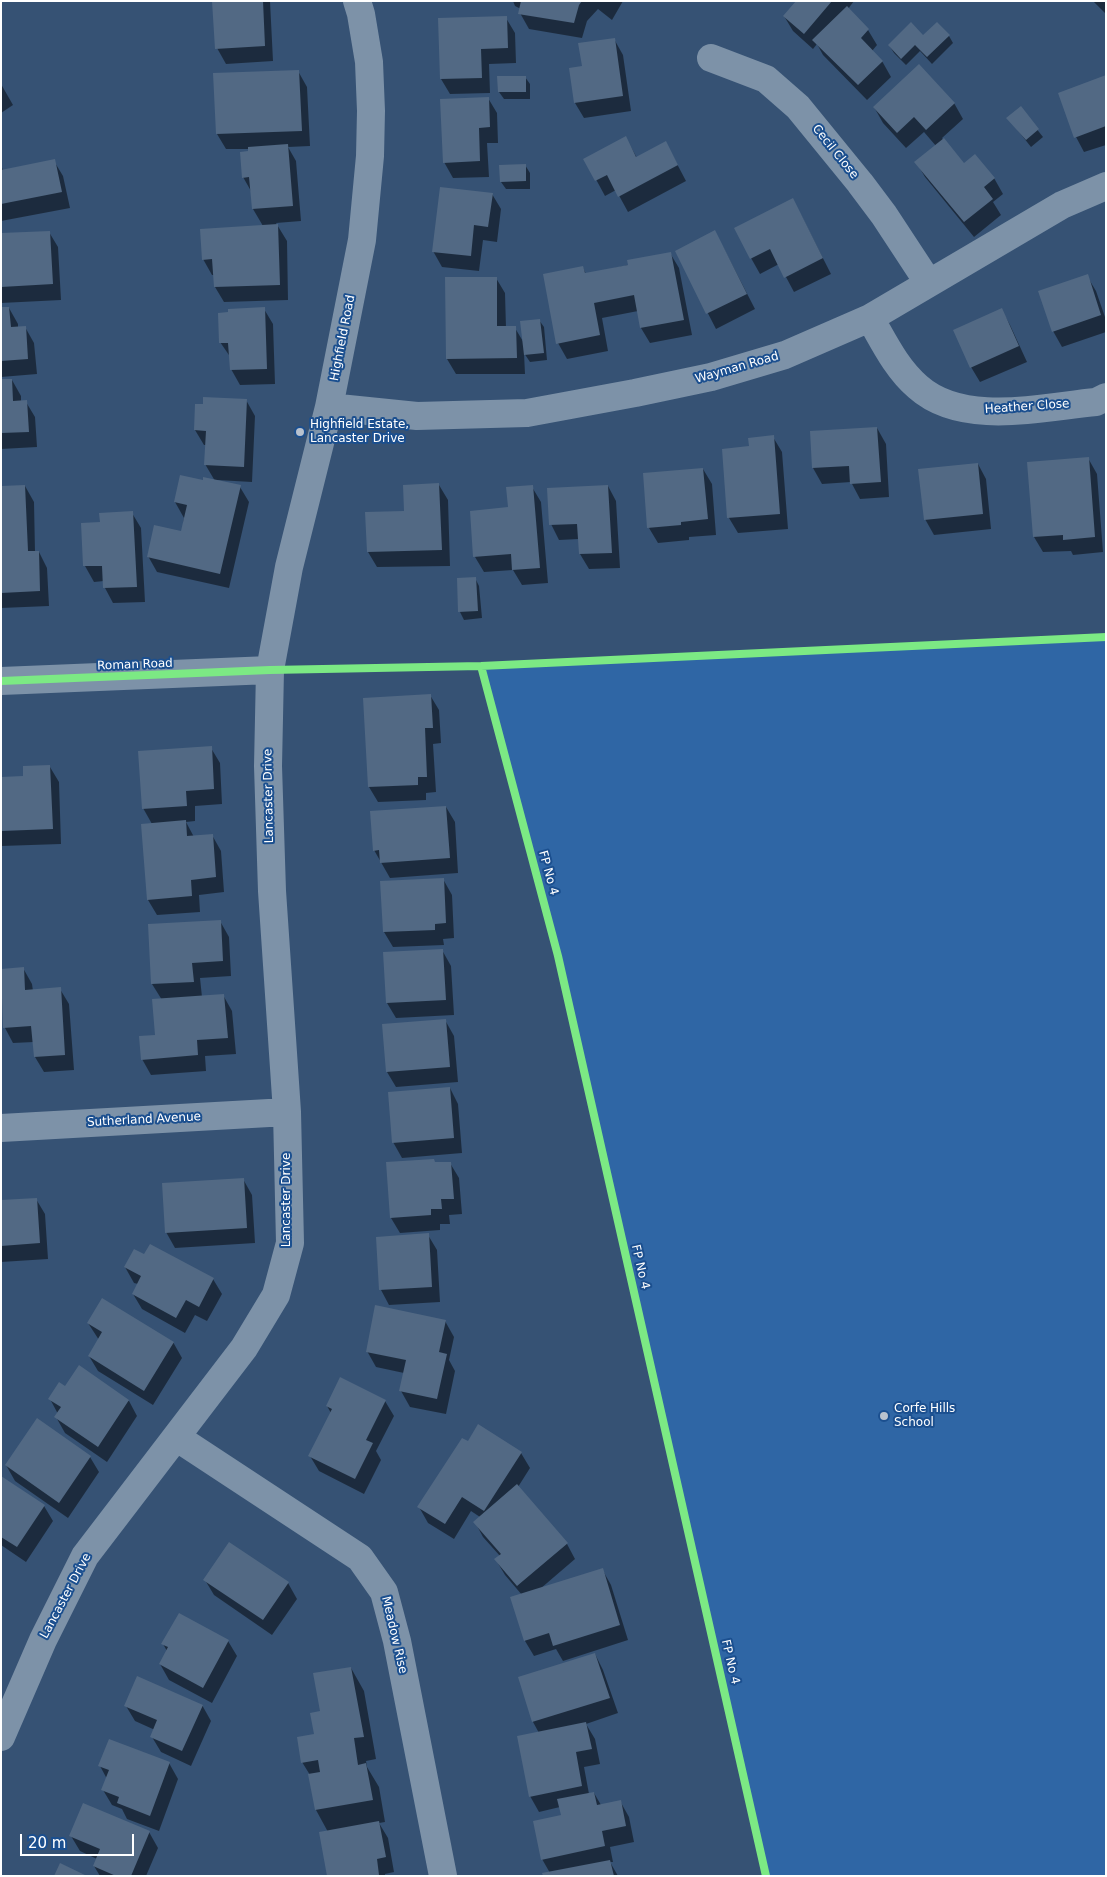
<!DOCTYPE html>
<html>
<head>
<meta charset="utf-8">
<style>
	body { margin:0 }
	#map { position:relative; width:1107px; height:1877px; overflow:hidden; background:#365274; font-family:"DejaVu Sans",sans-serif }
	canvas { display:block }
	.frame { position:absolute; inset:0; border:2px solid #fff; pointer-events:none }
	.scale { position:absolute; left:20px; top:1834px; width:114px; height:22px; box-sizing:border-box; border:2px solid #fff; border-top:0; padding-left:6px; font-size:15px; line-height:18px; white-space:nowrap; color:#fff; -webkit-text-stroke:4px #1b4f8f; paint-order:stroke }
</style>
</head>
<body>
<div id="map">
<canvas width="1107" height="1877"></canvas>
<div class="frame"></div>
<div class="scale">20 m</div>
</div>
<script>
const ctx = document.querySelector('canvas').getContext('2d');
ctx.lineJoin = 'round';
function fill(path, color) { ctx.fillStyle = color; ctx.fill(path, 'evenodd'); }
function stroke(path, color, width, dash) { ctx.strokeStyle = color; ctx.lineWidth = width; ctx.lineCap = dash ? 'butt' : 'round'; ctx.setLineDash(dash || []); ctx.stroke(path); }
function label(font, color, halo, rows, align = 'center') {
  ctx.font = font + ' "DejaVu Sans",sans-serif'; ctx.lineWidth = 4; ctx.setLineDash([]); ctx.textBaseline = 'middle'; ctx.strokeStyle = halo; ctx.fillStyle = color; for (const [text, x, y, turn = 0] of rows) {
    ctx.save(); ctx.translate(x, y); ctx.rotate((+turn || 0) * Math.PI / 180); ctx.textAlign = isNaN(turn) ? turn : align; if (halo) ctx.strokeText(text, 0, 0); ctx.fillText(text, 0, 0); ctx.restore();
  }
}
fill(new Path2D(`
	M1106,637V1876H766L558,956L481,666Z`), '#2f66a5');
fill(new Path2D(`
	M214,1H270L273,61L226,64L217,48Z
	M513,1H623L612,20L598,9L587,21L582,38L529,29L520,13L521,9L515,6Z
	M797,1H854L848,9L868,30L877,45L872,51L882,61L891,77L867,100L823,55L817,44L813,49L793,31L784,16Z
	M1093,1H1106V12L1105,13Z
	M506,18L515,33L516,63L489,64L490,93L450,94L441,79Z
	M949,36L953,43L932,64L920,51L906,65L894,53L889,45Z
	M614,39L623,55L631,111L584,118L575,103L571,69L583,67Z
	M298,71L307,87L310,146L288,147L296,161L301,221L276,223L287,241L288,300L224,302L215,287V275H212L203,259L263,226L253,209L251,191L243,177L249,149H226L217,134L215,75Z
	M525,77L530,84V99H504L499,92Z
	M1106,77V145L1084,152L1076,137Z
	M1,84L13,105L1,113Z
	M488,98L497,113L498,143H487L489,177L453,178L444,162Z
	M954,103L963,119L942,138L964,165L994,178L1003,194L993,202L1001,215L974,237L925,177L916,162L936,146L924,132L906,148L883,123L874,107Z
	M1020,108L1043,137L1031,147L1008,118Z
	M626,138L637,158L666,143L686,181L628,212L616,190L605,196L585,159Z
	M54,161L63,176L70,208L1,221V164L3,171Z
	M525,165L530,173V189H506L501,182Z
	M492,194L501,209L497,242L483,240L479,271L442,267L433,251Z
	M801,215L831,274L794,292L779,264L760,274L751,258Z
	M49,232L58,247L61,300L1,303V234Z
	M723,247L755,309L716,329L676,251Z
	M670,253L679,268L692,335L650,343L641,328L638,311L602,318L608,351L567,359L558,343L583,268L586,274L629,265Z
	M1087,276L1096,291L1106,320V332L1062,347L1053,331Z
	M447,278H496L505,293L506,328H515L524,343L539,320L544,327L547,360L530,362L524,353L525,374H456L447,359Z
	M9,308L18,324V328L25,327L34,343L37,374L1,377V309Z
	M264,309L273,324L275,384L240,385L231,369V358L220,342Z
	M1001,309L1010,325L1027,362L980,382L971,367Z
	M12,380L21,396V402H26L35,417L37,447L1,449V381Z
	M246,400L255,416L252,482L217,480V481L240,487L249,502L229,588L157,572L148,556L182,533L184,518L175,502L204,482L215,481L205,464L206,445H204L195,430L204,405Z
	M877,428L886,444L889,497L860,499L851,482L822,484L813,468L811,432Z
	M773,437L782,452L788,529L738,533L729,518L751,447Z
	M1088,458L1097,474L1103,552L1073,555L1071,551L1043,552L1034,537L1028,463Z
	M978,464L986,479L991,529L934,535L925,519Z
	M703,469L712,484L716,535L689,537V540L658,543L649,528Z
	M439,485L448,500L450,566L377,567L368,552L405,512Z
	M25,486L34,502L35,552H39L47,568L49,606L1,608V487Z
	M608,486L616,501L620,568L589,569L580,554L579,539L559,540L551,524Z
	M532,487L541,502L548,583L522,585L513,570L484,572L475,557L509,509Z
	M132,513L141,528L145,602L113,603L105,588L104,581L94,582L85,566L82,524L101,523Z
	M475,578L479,586L482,618L464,620L460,612L458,579Z
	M430,695L439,710L441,743L433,744L436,792L426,793V800L378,802L369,787Z
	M211,748L220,763L222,804L195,806V821L186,822L194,837L212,835L221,851L224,892L199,895L200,912L157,915L148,900L152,824L143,808Z
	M50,767L59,782L61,844L1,846V778L25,777Z
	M446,807L455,822L458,873L390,878L374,850Z
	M443,879L452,895L454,938L443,939L444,945L393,947L384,932Z
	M220,921L229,937L231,976L200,978L202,997L223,995L232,1011L236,1054L205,1056L206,1071L151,1075L142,1059L156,1036L162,1000L152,984Z
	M442,950L451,966L454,1015L396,1018L387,1003Z
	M23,968L32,984L33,991L60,989L69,1004L74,1070L44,1072L35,1057L34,1042L13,1043L5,1028L1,970Z
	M445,1020L454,1036L458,1082L396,1087L387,1072Z
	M450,1088L458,1104L462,1153L402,1158L393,1142Z
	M450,1163L459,1178L462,1214L449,1215L450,1224H440V1230L400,1233L391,1218L436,1164Z
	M243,1179L252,1195L255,1243L175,1248L166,1232Z
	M36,1199L45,1214L48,1259L1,1262V1201Z
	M428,1235L437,1250L440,1302L389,1305L381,1290Z
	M125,1267L213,1279L222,1294L207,1321L195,1315L185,1333L142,1309L133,1294L138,1284L134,1283Z
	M445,1321L454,1337L449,1360L455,1371L446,1414L410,1407L401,1391L404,1373L376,1367L367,1351Z
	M88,1323L173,1342L182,1358L153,1405L98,1371L89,1356L99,1340Z
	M65,1388L129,1401L137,1416L107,1462L65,1433L56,1417L58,1414L50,1399Z
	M385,1401L394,1416L376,1451L381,1460L364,1494L319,1471L310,1456L331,1413L327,1406Z
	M468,1443L521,1453L530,1468L518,1487L567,1544L575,1559L540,1589L602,1569L611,1585L628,1640L563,1661L556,1649L534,1656L525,1641L512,1598L522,1595L505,1575L496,1560L500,1556L483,1537L475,1522L480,1517L471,1511L454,1539L428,1523L419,1507Z
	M90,1457L99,1472L68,1518L15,1481L6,1465Z
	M1,1477L44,1506L53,1521L26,1562L1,1545Z
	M205,1580L288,1583L297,1599L272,1635L214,1595Z
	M228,1641L237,1656L212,1703L169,1680L160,1664L167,1651L163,1644Z
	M595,1654L603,1670L618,1713L586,1724L595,1739L600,1764L584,1767L589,1794L594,1793L601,1805L620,1801L629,1817L634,1842L610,1847L613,1862H610L618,1876H544L550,1873L542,1859L562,1816L560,1807L539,1812L530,1796L539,1733L533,1722L519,1678Z
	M351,1668L364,1691L376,1759L366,1761L367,1767L379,1787L385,1822L379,1823L388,1838L394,1872L385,1874V1876H329L328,1832L316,1810L310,1775L302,1762L315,1735L321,1712Z
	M202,1705L211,1721L191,1766L161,1752L152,1737L155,1730L135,1721L126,1706Z
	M169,1763L178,1779L159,1831L127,1819L122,1809L112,1805L103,1790L107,1779L100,1766Z
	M149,1832L158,1848L146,1876H100L94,1866L97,1859L80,1851L71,1836Z`), '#0007');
fill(new Path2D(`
	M212,1H263L265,46L215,49Z
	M521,1H582L579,5L574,23L518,14Z
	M796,1H832L804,34L783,16Z
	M847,6L869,29L861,38L883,61L858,85L812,40Z
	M507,16L508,48L481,49L482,78L440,79L438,18Z
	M911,22L923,35L937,22L950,35L927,57L915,45L901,59L888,45Z
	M615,38L623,96L574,103L569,68L582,66L578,43Z
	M919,64L955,103L926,130L914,117L897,133L873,107Z
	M299,70L302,131L216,134L213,73Z
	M1106,75V126L1074,138L1058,93Z
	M497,76H526V92H498Z
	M489,97L490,127L479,128L480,161L443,163L440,99Z
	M1021,106L1039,129L1026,140L1006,118Z
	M626,136L636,157L666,141L678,165L618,197L607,175L595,181L583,159Z
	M944,138L964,163L975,154L995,178L984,187L993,199L964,222L914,162Z
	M288,144L293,206L252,209L249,177L242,178L240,152L248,151V147Z
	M55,159L62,192L1,204V170Z
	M526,164V181L500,182L499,165Z
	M440,187L493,193L488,227L474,225L471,256L432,252Z
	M793,198L823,258L784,278L770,249L750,259L734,228Z
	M278,224L280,285L214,287L212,259L202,260L200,229Z
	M715,230L747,294L706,314L675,251Z
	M50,231L53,284L1,287V233Z
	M671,252L684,320L640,328L634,295L594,303L600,335L556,344L543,274L583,266L585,273L628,265L627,260Z
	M1088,274L1101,315L1052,332L1038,291Z
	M445,277H497V326H516L517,358L446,359Z
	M1,307H9L11,327L26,326L28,359L1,361Z
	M265,307L267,369L230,370L228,343H219L218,313L228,312V309Z
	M1002,308L1019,346L970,368L953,330Z
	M540,319L544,353L524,355L520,321Z
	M1,379H12L13,401L27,400L29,432L1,433Z
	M203,397L247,399L244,467L204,465L206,431L194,430L195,404H203Z
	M877,427L881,482L850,484L849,466L812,468L810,431Z
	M774,435L780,514L727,518L722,449L749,446L748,438Z
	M1089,457L1095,537L1063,540V535L1033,537L1027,462Z
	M978,463L983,514L924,520L918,469Z
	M703,468L708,519L681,522V525L647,528L643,473Z
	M180,475L203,480V477L241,485L220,574L147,557L154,525L181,531L187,505L174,502Z
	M439,483L442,550L367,552L365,512L404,511L403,485Z
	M25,485L28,551H39L40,591L1,593V486Z
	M533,485L540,568L512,570L511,554L473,557L470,511L508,507L506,487Z
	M608,485L612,553L579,554L577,524L549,525L547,488Z
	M133,511L137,587L103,588L102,566H83L81,523L100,522L99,513Z
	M476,577L478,611L458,612L457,578Z
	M431,694L433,728H425L427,777H418V785L368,787L363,698Z
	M212,746L214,789L186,791L187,806L142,809L138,751Z
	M50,765L53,829L1,831V777L23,776V766Z
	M446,806L450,858L380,863L379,850L373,851L370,811Z
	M186,820L187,836L213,834L216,877L191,880L192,896L147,900L141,824Z
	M444,878L446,923L435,924V930L383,932L380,881Z
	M221,920L223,961L192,963L194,982L151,984L148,924Z
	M443,949L446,1000L386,1003L383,952Z
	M24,967L25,990L61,987L65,1055L34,1057L31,1026L3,1028L1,969Z
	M224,994L228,1038L197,1040L198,1055L141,1060L139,1036L155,1035L152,999Z
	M446,1019L450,1067L386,1072L382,1024Z
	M450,1087L454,1138L392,1143L388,1092Z
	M434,1159L435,1162H451L454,1199H441L442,1209H431V1215L390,1218L386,1162Z
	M244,1178L247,1228L165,1233L162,1183Z
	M37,1198L40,1243L1,1246V1200Z
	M429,1233L432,1287L379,1290L376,1237Z
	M150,1244L214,1278L199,1307L186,1300L176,1318L132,1294L141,1276L124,1267L134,1249L144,1254Z
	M102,1298L174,1342L144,1391L88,1356L102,1332L87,1323Z
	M375,1305L446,1320L439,1352L447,1354L437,1399L399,1391L406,1360L366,1352Z
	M79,1365L129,1400L98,1447L54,1417L61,1407L48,1399L59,1382L65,1386Z
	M340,1377L386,1400L366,1440L373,1443L355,1479L308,1456L332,1409L326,1406Z
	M37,1418L91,1456L59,1503L5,1465Z
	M478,1424L522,1452L484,1511L462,1497L445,1524L417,1507L462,1438L468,1441Z
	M1,1476L45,1505L17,1547L1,1537Z
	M517,1484L568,1543L517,1586L494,1559L501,1554L473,1522Z
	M229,1542L289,1582L263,1620L203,1580Z
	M603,1568L620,1625L553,1646L549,1633L524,1641L510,1597Z
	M179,1613L229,1640L203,1688L159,1664L168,1647L161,1644Z
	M595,1653L610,1698L532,1722L518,1677Z
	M351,1667L364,1737L354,1738L358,1765L366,1763L373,1800L315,1810L308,1774L320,1772L318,1760L301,1763L297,1737L314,1734L310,1713L320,1711L313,1673Z
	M137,1676L203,1705L182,1751L150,1737L157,1720L124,1706Z
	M586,1722L592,1749L576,1752L582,1786L529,1797L517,1736Z
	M109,1739L170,1762L150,1816L117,1803L119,1797L101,1790L109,1770L98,1766Z
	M594,1792L597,1805L621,1800L626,1826L602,1831L605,1846L541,1860L533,1821L561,1815L557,1799Z
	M83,1803L150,1831L131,1876H116L93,1866L100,1849L69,1836Z
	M379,1821L386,1857L377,1859L379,1875L327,1876L319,1832Z
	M610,1860L614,1876H543L542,1873Z
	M60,1863L87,1876H54Z`), '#526984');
stroke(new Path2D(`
	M711,58L766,79L798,107L860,183L884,215L928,282
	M870,318C884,342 896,368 918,387C963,427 1042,407 1096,402L1106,397
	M329,407L417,416L527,413L635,393L711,377L785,355L870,318L1062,205L1106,186
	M1,681L270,670
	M1,1128L287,1112
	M176,1437L360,1558L384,1592L397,1641L443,1876
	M1,1737L43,1640L85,1556L244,1348L276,1295L290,1243L287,1112L272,891L268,766L270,670L289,567L329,407L362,240L370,156L371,111L369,62L361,14L357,1`), '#7d92a8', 28);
stroke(new Path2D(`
	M481,666L558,956L766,1876
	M1,681L270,670L481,666L1106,637`), '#7ce984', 8);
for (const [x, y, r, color] of [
	[300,432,5,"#b9c2ce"],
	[884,1416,5,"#b9c2ce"]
]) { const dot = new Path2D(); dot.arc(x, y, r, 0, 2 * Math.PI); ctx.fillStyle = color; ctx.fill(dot); stroke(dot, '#1b4f8f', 2); }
label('12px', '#fff', '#1b4f8f', [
	["Cecil Close",835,152,51],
	["Highfield Road",343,338,-79],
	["Wayman Road",737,368,-16],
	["Heather Close",1027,407,-4],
	["Roman Road",135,665,-2],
	["Lancaster Drive",269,796,-91],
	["FP No 4",548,873,75],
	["Sutherland Avenue",144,1120,-3],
	["Lancaster Drive",287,1200,-90],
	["FP No 4",640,1267,77],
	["Lancaster Drive",66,1596,-62],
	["Meadow Rise",394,1635,77],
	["FP No 4",730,1662,77]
]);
label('12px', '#fff', '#1b4f8f', [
	["Highfield Estate,",310,425],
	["Lancaster Drive",310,439],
	["Corfe Hills",894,1409],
	["School",894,1423]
], 'left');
</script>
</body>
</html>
